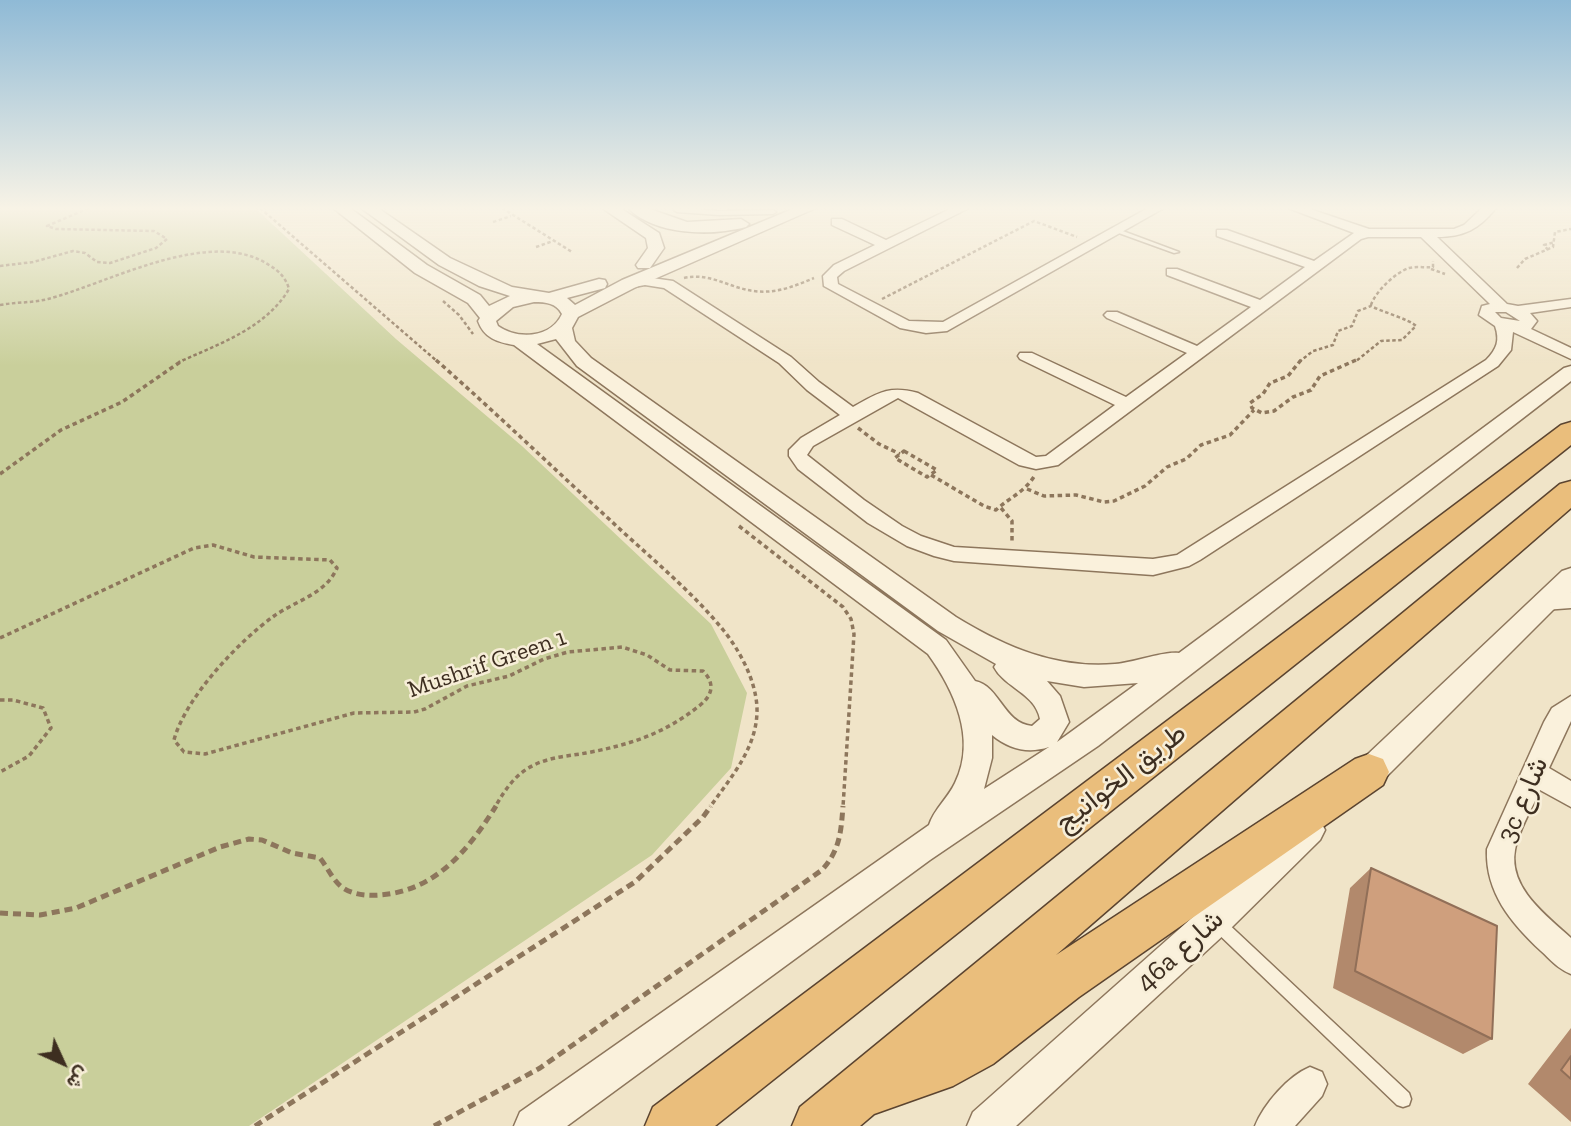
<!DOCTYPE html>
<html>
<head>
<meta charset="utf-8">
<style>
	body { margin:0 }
	#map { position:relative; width:1571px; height:1126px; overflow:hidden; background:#f0e4c8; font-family:"Zilla Slab",Vazirmatn,serif }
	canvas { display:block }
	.north { position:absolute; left:28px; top:1028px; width:70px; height:70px; -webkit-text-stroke:5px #f7eed8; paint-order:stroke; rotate:135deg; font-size:19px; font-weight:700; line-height:28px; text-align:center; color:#3d2e20 }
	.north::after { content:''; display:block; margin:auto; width:24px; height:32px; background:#3d2e20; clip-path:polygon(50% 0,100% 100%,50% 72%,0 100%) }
</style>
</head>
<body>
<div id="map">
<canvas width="1571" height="1126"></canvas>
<div class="north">ش</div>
</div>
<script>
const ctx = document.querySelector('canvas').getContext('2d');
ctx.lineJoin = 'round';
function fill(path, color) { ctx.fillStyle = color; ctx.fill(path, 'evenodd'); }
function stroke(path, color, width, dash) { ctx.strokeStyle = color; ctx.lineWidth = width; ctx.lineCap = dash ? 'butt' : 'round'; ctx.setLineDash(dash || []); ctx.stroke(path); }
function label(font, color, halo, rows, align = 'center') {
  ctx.font = font + ' "Zilla Slab",Vazirmatn,serif'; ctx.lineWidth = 5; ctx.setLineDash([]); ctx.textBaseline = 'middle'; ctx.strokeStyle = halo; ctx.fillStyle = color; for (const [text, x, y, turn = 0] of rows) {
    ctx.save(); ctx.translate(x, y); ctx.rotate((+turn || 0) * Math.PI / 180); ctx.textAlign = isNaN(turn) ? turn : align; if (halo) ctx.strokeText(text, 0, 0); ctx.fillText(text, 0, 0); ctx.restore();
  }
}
fill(new Path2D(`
	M0,208H255L396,339L522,446L711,624L747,693L731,768L652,855L249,1126H0Z`), '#c9cf9b');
const service = new Path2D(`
	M680,208L719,211L773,210L776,212L773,214L719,215L677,212L674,210Z
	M1116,230H1120L1179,252L1174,253L1116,232Z
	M1217,916L1222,918L1409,1093L1411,1099L1409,1105L1403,1107L1397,1105L1212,928L1210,923L1212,918Z`);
const minor = new Path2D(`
	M952,208H969L844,271L837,277L838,284L909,321L943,322L1148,208H1164L947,331L926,333L900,328L824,286L823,276L834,265L875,245L832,225V219H842L886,240Z
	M1288,208H1307L1369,229H1454L1464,225L1482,208H1496C1479,229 1464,237 1437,237L1507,304L1518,306L1571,299V307L1530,313L1537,321L1531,329L1571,348V359L1513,332L1511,350L1498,366L1200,560L1189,566L1153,575L954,561L934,556L907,546L868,523L798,469L789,456V450L801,438L840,415L807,390L779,363L664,288L645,285L628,288L621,284L623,281L645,277L673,281L791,357L819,382L853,407C878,393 889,385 918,393L1036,457L1046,456L1115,405L1020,359L1018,356L1020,353H1032L1126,397L1187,353L1107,318L1104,315L1107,312H1117L1197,346L1251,307L1167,275V269H1177L1260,300L1305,267L1217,236V230H1227L1314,261L1354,233ZM1368,237H1421L1490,304L1482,306L1479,315L1495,326C1500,340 1497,349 1486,360L1177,555L1153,559L954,547L921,536L902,526L864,500L807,455L813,446L898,398L1019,465L1036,469L1058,465L1361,239ZM1495,312H1506L1520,321L1501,318Z
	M1571,592V608L1544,610L1536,608L1533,602L1536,596Z
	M1571,696V721L1549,768L1571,781V807L1540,790C1532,809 1518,831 1515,850C1508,888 1547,916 1571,938V974C1558,969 1551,960 1541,951C1511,923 1485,892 1487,849L1544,722L1552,708Z
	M1310,1067L1322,1072L1327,1084L1322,1096L1295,1126H1255C1264,1104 1288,1076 1310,1067Z`);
const tertiary = new Path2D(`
	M333,208H350L427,265L480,295L489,306L510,296L479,286L439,265L361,208H378L450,258L512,287L549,293L599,279L605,280L607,284L605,288L567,298L575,305L622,280L795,208H816L634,288L578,317L572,328L575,341L591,358L956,617C1005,647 1056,669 1115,664C1133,663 1163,651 1179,653L1564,368L1571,366V381L1098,746L930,860L567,1126H514L520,1112L929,825C934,809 948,798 955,783C977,739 954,690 928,654L514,345C497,342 484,338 478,321L480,318L468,303L415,273ZM534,302C546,302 556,303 562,314C551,338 518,340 498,326L496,321L513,307ZM556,339L577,366L938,631L996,664L994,667C1005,688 1035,693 1040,719L1032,726C1003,723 1000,686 975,681L946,640L537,344ZM1047,681L1084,687L1138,683L1057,742L1069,722L1060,696ZM992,735C1009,749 1028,754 1049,747L984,789L992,758Z
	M602,208H620L659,233L664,248L650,268H638L636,265L648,248L646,238Z
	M628,208H647L687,222L741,219L749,224L746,227C711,236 656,236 628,208Z
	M1571,568V592L1372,791L1361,795L1350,791L1346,781L1350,771L1562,571Z
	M1309,815L1320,820L1325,830L1320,840L1227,932L1016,1126H967L973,1112L1203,908L1298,820Z`);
const trunk = new Path2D(`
	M1571,422V445L715,1126H645L653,1107L1561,425Z
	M1571,481V508L1056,955L1355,759L1369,754L1383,759L1389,772L1383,785L1079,997L993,1064L953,1086L874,1114L860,1126H792L800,1107L1560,484Z`);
stroke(service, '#8d765c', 3);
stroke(minor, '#8d765c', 3);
stroke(tertiary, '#8d765c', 3);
stroke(trunk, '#5b4430', 3);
stroke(new Path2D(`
	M260,208L438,362
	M502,208L572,252
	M493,222L511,216
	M536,247L553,241
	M1548,250L1544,245L1555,242
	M0,266L33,262L73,251L85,253L97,262L110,263L156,248L167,239L154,231L56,229L47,226L89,208
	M1517,268L1525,259L1553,247L1555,232L1571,229
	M1431,269L1445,274
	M684,278C710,272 729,288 754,291C776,294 795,286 814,278
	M882,299L1034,221L1077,237
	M443,301L459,315L473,334
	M0,305C16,302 32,303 48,299C109,283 210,226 269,265C279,271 286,278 289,289C266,328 219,344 179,362
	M1371,305C1375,292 1396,272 1409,268C1417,266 1425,268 1433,267V261
	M1299,362L1313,351L1333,345L1338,331L1352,326L1358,311L1371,306C1382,312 1409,319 1416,326L1402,340L1381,341L1355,362`), '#8d765c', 2.5, [3.5, 2.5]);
stroke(new Path2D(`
	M436,360C495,412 551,466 609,519C647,555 691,590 724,631C740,651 756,681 757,708C758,747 731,777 710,807
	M1301,360L1288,376L1270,383L1263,394L1250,403L1252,408L1262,413L1274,411L1293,397L1311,390L1320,376L1356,360
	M858,428L879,444L900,454
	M904,451L937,470L927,477L895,458Z
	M0,474L61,430L122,402L183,360
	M931,475L984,506L996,510C1010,497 1025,492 1035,475
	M1027,489L1044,496L1076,495L1104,502L1114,501L1145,486L1167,467L1186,459L1201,445L1230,435L1254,410
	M1001,508L1012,521V543
	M739,526L843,607L851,619L854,634L843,807
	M0,638L194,548L213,545L254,557L330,560L337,568C326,594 295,601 274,616C239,641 185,698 174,740L184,752L205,754L354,713L414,712L425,709L467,686L509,676L544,659L568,652L622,647L647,655L670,670L703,671C716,684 712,696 699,706C664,734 629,745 586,753C569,756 550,757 534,765C515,774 505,790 495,807
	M0,700H13L43,708L51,728L29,756L0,772`), '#8d765c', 3.5, [4.5, 3.5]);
stroke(new Path2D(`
	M0,913L40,915L76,908L220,847L249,839L262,840L292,853L320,858C328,868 333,881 343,888C354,895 368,896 380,895C436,891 469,849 496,806
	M255,1126L635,882L703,817L711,806
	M434,1126L540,1068L822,870C840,850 841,832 843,806`), '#8d765c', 5, [8, 5]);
fill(service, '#faf1dc');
fill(minor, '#faf1dc');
fill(tertiary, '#faf1dc');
fill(trunk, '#eabe7c');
fill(new Path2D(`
	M1371,868L1492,1039L1463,1054L1333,988L1350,888Z
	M1571,1028V1122L1528,1084Z`), '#b2896c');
const building = new Path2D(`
	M1371,868L1497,926L1492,1039L1355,971Z
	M1571,1056V1079L1561,1070Z`);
fill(building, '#cf9f7d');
stroke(building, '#916f58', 2);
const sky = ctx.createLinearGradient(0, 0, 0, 366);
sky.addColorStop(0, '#8fbad6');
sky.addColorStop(0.57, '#f8f3e6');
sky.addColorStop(1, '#f8f3e600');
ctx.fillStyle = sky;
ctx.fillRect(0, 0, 1571, 366);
label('24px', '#3d2e20', '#f7eed8', [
	["Mushrif Green 1",487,664,-19]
]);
label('28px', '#3d2e20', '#f7eed8', [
	["طريق الخوانيج",1121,778,-38],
	["3c شارع",1523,800,-67],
	["46a شارع",1180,951,-42]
]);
</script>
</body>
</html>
